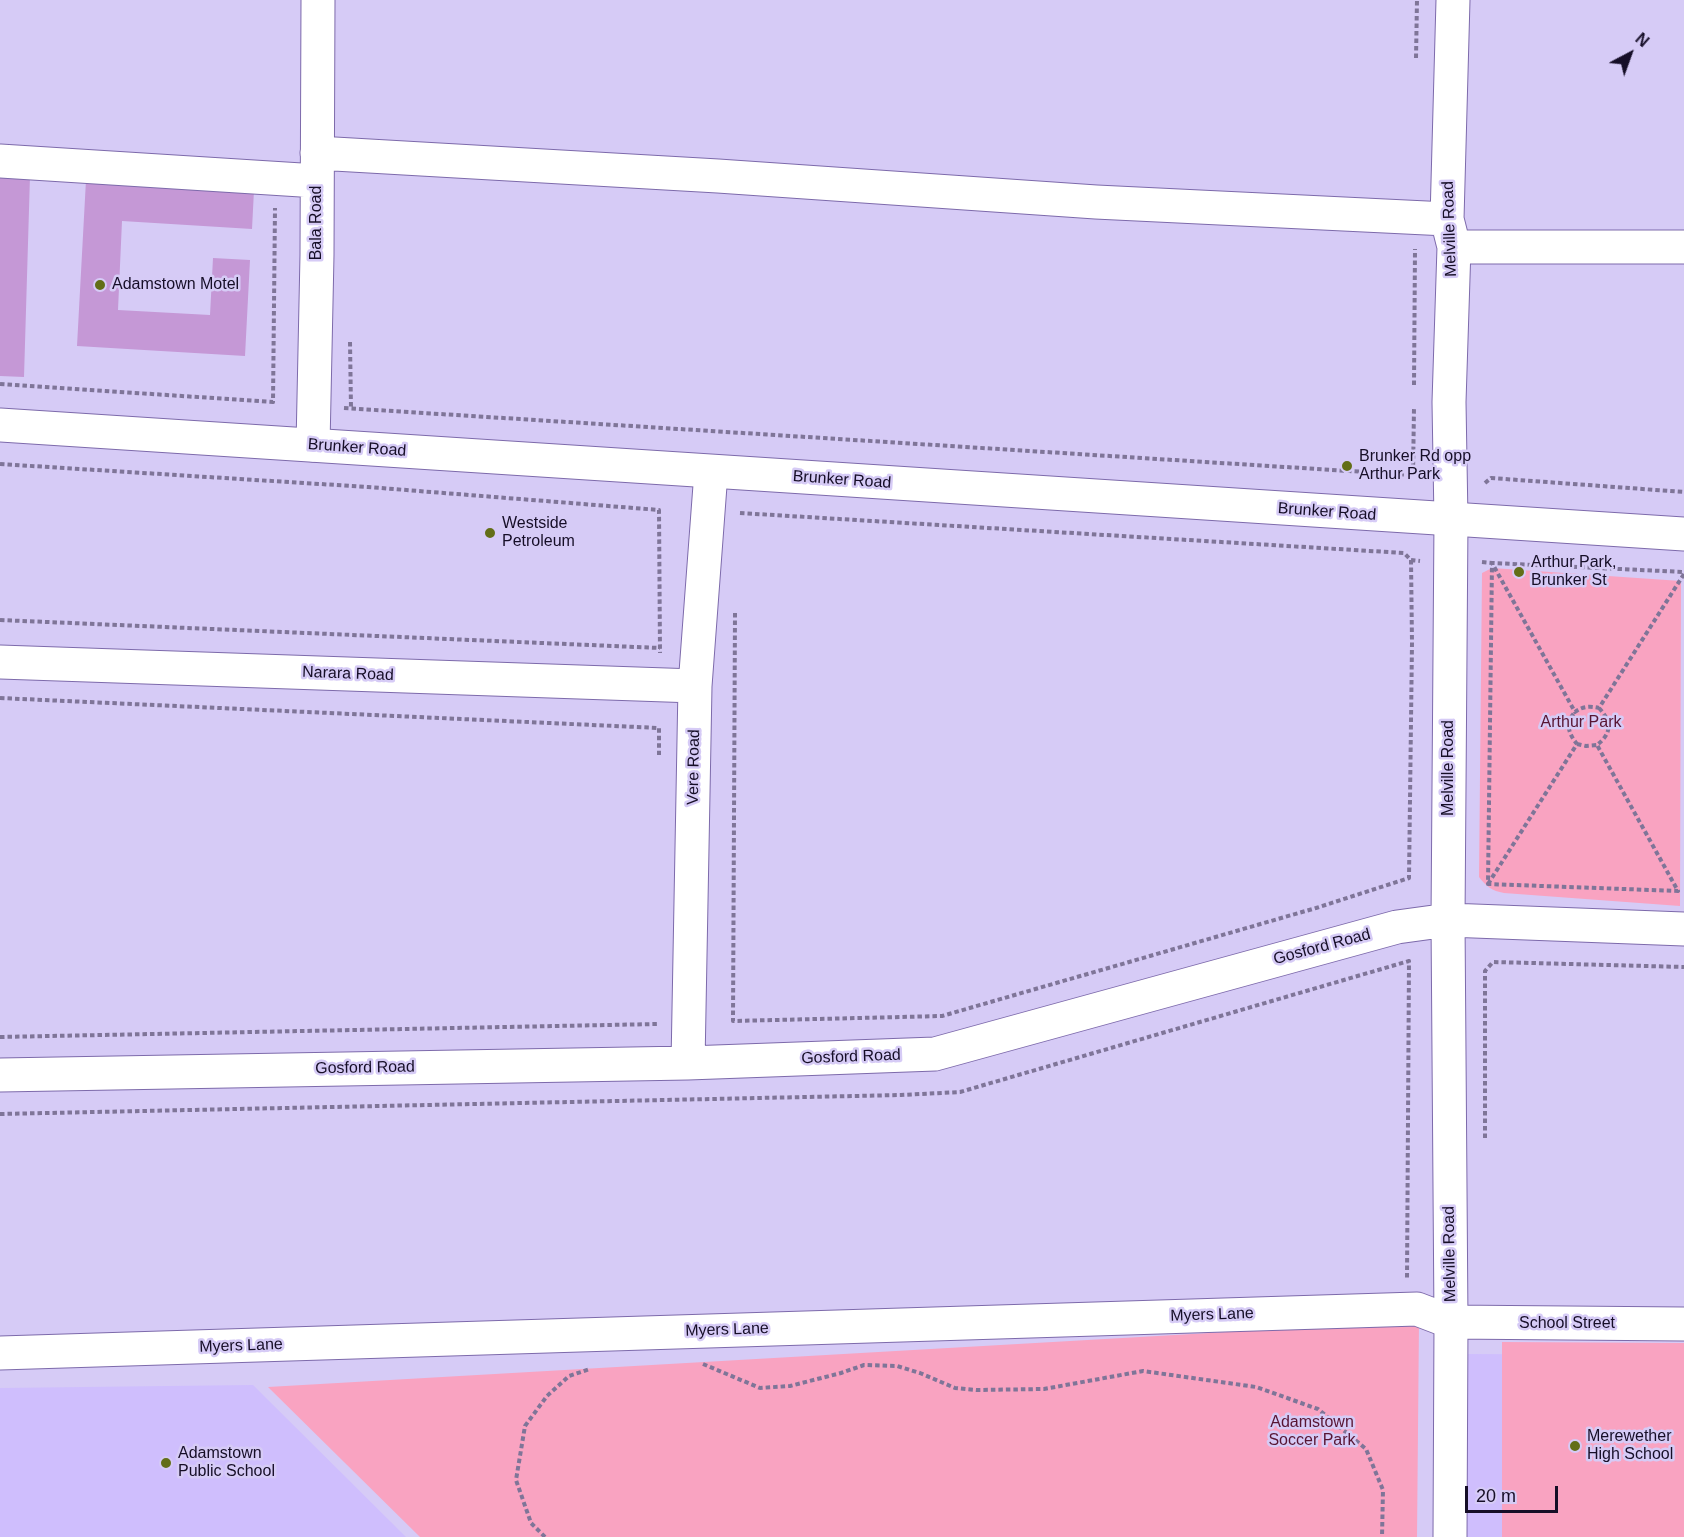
<!DOCTYPE html>
<html>
<head>
<meta charset="utf-8">
<style>
	body { margin:0 }
	#map { position:relative; width:1684px; height:1537px; overflow:hidden; background:#d6cbf6; font-family:Helvetica,sans-serif }
	canvas { display:block }
	.north { position:absolute; left:1600px; top:24px; width:60px; height:60px; -webkit-text-stroke:4px #d6cbf6; paint-order:stroke; rotate:41deg; font-size:16px; font-weight:700; line-height:24px; text-align:center; color:#160e27 }
	.north::after { content:''; display:block; margin:auto; width:21px; height:27px; background:#160e27; clip-path:polygon(50% 0,100% 100%,50% 72%,0 100%) }
	.scale { position:absolute; left:1465px; top:1486px; width:93px; height:27px; box-sizing:border-box; border:3px solid #160e27; border-top:0; padding-left:8px; font-size:18px; line-height:21px; white-space:nowrap; color:#160e27; -webkit-text-stroke:4px #d6cbf6; paint-order:stroke }
</style>
</head>
<body>
<div id="map">
<canvas width="1684" height="1537"></canvas>
<div class="north">N</div>
<div class="scale">20 m</div>
</div>
<script>
const ctx = document.querySelector('canvas').getContext('2d');
ctx.lineJoin = 'round';
function fill(path, color) { ctx.fillStyle = color; ctx.fill(path, 'evenodd'); }
function stroke(path, color, width, dash) { ctx.strokeStyle = color; ctx.lineWidth = width; ctx.lineCap = dash ? 'butt' : 'round'; ctx.setLineDash(dash || []); ctx.stroke(path); }
function label(font, color, halo, rows, align = 'center') {
  ctx.font = font + ' Helvetica,sans-serif'; ctx.lineWidth = 5; ctx.setLineDash([]); ctx.textBaseline = 'middle'; ctx.strokeStyle = halo; ctx.fillStyle = color; for (const [text, x, y, turn = 0] of rows) {
    ctx.save(); ctx.translate(x, y); ctx.rotate((+turn || 0) * Math.PI / 180); ctx.textAlign = isNaN(turn) ? turn : align; if (halo) ctx.strokeText(text, 0, 0); ctx.fillText(text, 0, 0); ctx.restore();
  }
}
fill(new Path2D(`
	M1464,1354L1684,1355V1537H1467Z
	M253,1385L406,1537H0V1388Z`), '#cfbefd');
fill(new Path2D(`
	M1492,568L1681,581L1680,906L1504,893C1492,891 1486,886 1479,877L1482,573Z
	M1419,1321L1417,1537H420L268,1387Z
	M1502,1342L1684,1343V1537H1502Z`), '#f9a3c1');
fill(new Path2D(`
	M0,174L30,176L24,377L0,376Z
	M86,180L254,190L252,229L122,221L118,310L210,315L213,258L250,260L245,356L77,346Z`), '#c598d6');
const minor = new Path2D(`
	M317,153L718,176L1096,202L1447,219
	M0,161L317,181
	M1454,247H1684
	M313,445L317,255L318,0
	M0,662L695,686
	M688,1063L695,686L711,472
	M0,1075L688,1063L935,1054L1397,927L1448,920L1684,929
	M0,1353L1417,1309L1451,1322L1684,1324
	M1450,1537L1451,1322L1448,920L1451,520L1449,402L1454,247L1447,219L1453,0`);
const major = new Path2D(`
	M0,425L1684,534`);
stroke(minor, '#7d6aab', 35);
stroke(major, '#7d6aab', 35);
stroke(new Path2D(`
	M1416,58L1417,0
	M350,342L351,408
	M0,384L273,402L275,208
	M1414,385L1415,249
	M344,408L1413,475L1414,408
	M0,464L368,487L659,510L660,653
	M1485,483L1491,478L1684,492
	M740,513L1404,553L1411,560L1420,561
	M1482,562L1492,563L1575,712C1583,706 1590,706 1599,708L1684,574
	M735,613L733,1021L942,1016L1316,908L1409,878L1412,643L1411,560
	M0,620L660,648
	M0,698L659,728V755
	M1599,708C1612,722 1612,733 1597,745L1678,891L1488,884L1492,563L1684,572
	M1577,744L1586,746L1597,745
	M1488,884L1577,744C1568,733 1565,723 1575,712
	M0,1037L657,1024
	M0,1114L901,1095L960,1092L1409,961L1407,1278
	M1485,1138V971L1493,962L1684,967
	M703,1364L760,1388L790,1386L841,1373L864,1365L897,1366L920,1373L955,1388L976,1390L1044,1389L1143,1371L1256,1387L1318,1409L1366,1449L1383,1490L1382,1537
	M545,1537L531,1523L516,1480L525,1426L547,1396L569,1376L590,1369`), '#7f7598', 4, [4.5, 3]);
stroke(minor, '#fff', 33);
stroke(major, '#fff', 33);
for (const [x, y, r, color] of [
	[100,285,6,"#636e17"],
	[1347,466,6,"#636e17"],
	[490,533,6,"#636e17"],
	[1519,572,6,"#636e17"],
	[1575,1446,6,"#636e17"],
	[166,1463,6,"#636e17"]
]) { const dot = new Path2D(); dot.arc(x, y, r, 0, 2 * Math.PI); ctx.fillStyle = color; ctx.fill(dot); stroke(dot, '#d6cbf6', 2); }
label('16px', '#160e27', '#d6cbf6', [
	["Bala Road",317,223,-90],
	["Melville Road",1450,229,-92],
	["Brunker Road",357,448,4],
	["Brunker Road",842,480,4],
	["Brunker Road",1327,512,4],
	["Narara Road",348,674,2],
	["Vere Road",694,767,-89],
	["Melville Road",1449,768,-90],
	["Gosford Road",1322,947,-15],
	["Gosford Road",851,1057,-2],
	["Gosford Road",365,1068,-1],
	["Melville Road",1450,1254,-91],
	["Myers Lane",1212,1315,-2],
	["School Street",1567,1324],
	["Myers Lane",727,1330,-2],
	["Myers Lane",241,1346,-2]
]);
label('16px', '#160e27', '#d6cbf6', [
	["Adamstown Motel",112,285],
	["Brunker Rd opp",1359,457],
	["Arthur Park",1359,475],
	["Westside",502,524],
	["Petroleum",502,542],
	["Arthur Park,",1531,563],
	["Brunker St",1531,581],
	["Merewether",1587,1437],
	["High School",1587,1455],
	["Adamstown",178,1454],
	["Public School",178,1472]
], 'left');
label('16px', '#581533', '#d6cbf6', [
	["Arthur Park",1581,723],
	["Adamstown",1312,1423],
	["Soccer Park",1312,1441]
]);
</script>
</body>
</html>
